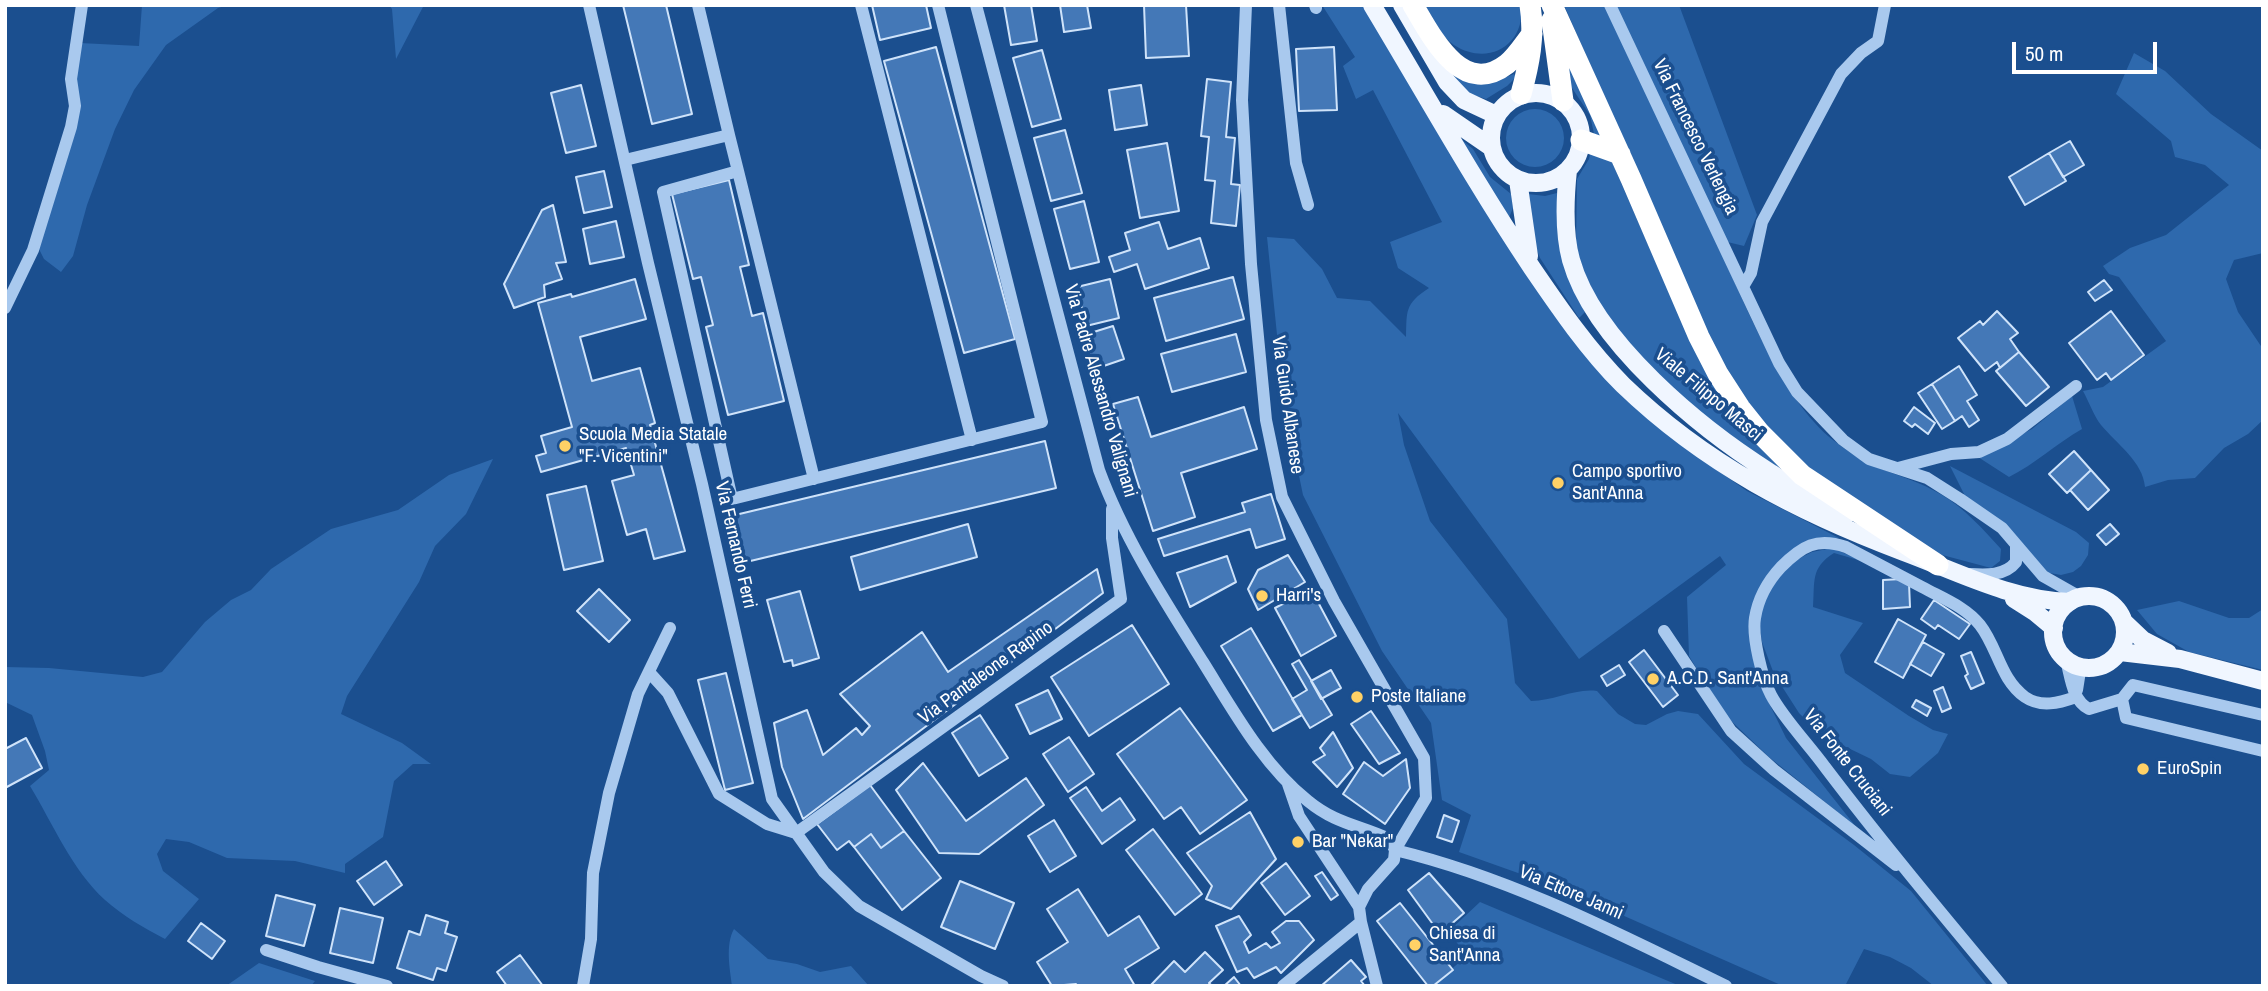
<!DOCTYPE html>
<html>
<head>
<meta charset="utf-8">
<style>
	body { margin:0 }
	#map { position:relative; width:2268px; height:991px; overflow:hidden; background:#1b4f8f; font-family:"Archivo Narrow",sans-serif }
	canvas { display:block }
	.frame { position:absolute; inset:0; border:7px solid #fff; pointer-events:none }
	.scale { position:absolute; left:2012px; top:42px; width:145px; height:32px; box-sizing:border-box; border:4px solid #fff; border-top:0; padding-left:9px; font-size:21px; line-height:24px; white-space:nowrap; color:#fff; -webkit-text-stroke:5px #1b4f8f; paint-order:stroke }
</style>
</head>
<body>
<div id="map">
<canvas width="2268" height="991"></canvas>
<div class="frame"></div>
<div class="scale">50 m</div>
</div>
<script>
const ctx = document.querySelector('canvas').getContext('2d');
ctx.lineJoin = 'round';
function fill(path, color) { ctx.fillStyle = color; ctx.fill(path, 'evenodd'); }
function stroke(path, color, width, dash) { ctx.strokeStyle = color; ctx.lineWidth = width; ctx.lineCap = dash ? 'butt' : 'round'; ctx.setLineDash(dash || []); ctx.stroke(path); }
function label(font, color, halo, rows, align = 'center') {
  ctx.font = font + ' "Archivo Narrow",sans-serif'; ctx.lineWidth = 7; ctx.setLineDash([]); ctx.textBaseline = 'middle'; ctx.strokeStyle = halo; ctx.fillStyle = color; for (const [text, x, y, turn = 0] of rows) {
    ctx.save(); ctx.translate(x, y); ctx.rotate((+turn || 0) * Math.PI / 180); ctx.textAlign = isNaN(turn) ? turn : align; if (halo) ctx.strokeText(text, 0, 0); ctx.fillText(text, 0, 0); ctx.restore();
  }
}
fill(new Path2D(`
	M142,5H228L218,8L166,45L134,90L115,129L87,205L73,256L61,272L44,259L38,247L75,124V73L80,43L139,46Z
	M389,5H424L396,59L392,9Z
	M1322,5H1369L1553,314L1623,397L1677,442L1747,491L1839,538L1815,540L1792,553L1755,605L1767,699L1786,738L1856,827L1769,757L1725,715L1689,656L1687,597L1726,565L1720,556L1579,659L1398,413L1404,445L1430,521L1507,619L1515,683L1531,701C1554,701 1575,688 1597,691L1618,714L1635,724L1646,725L1667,714L1678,711L1698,714L1744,764L1854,845L1911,891L1988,986H1934L1911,968L1890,957L1864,949L1845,986H1783L1563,889L1459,852L1471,815L1442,800L1431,723L1382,651L1303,495L1284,403L1267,237L1294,239L1322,269L1337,298L1370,301L1406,337C1407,312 1404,304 1429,288L1398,268L1390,242L1442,222L1373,90L1356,99L1343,66L1355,57Z
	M1425,5H1521C1526,45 1488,67 1454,45C1440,36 1433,20 1425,5Z
	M1564,5H1679L1757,215L1744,246L1715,239C1744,300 1781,399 1833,440C1845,449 1860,460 1873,466C1896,475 1921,482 1942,495C1964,508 1983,529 2001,549L2000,561L1991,568L1931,552L1809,475L1729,381Z
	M2134,53L2165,71L2211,114L2263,151V253L2234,260L2226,279L2238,312L2263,349V420L2248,434L2224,448L2195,478L2168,480L2145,487C2143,462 2117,444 2101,425C2094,416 2089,402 2083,391L2103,387L2166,341L2119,277L2109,274L2103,266L2130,248L2166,235L2229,185L2205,165L2175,157L2171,141L2116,94Z
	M1567,59L1678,313L1781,467L1779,469L1720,429L1660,378L1604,314L1580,263L1576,242L1577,179L1589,159L1594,134L1590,115L1568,82Z
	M1451,74C1471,83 1494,83 1514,74L1516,77L1507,86L1486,99L1470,94Z
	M1506 138a29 29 0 1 1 58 0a29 29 0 1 1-58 0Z
	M1456,135L1473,149L1490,177L1511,194L1513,208L1508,220Z
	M1557,193C1560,239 1561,272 1585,312L1579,318L1540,258L1531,235L1528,194L1545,196Z
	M2072,396L2082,429C2056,444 2035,464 2009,477L1978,457L2032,429Z
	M493,459L466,514L435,546L419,582L347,696L341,714L402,743L431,764H413L394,781L383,837L345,864V873L295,861L227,858L189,842L166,839L157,854L163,871L199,899L165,939C144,928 123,916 105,900C72,870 53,824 30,786L49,770L45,751L32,715L5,702V667L49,668L143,677L162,672L205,622L231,600L251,590L271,569L331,529L398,510L449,475Z
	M1950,466L2076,532L2089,543L2088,555L2081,566L2073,572L2061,575L2044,572L1967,500Z
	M1832,548L1865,562L1834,553C1810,568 1815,582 1813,607L1863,623L1840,655L1845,673L1909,716L1933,730L1948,734L1938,753L1910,777L1890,774L1871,759L1821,735L1799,713L1774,674L1762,642L1759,624L1762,603L1781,574L1796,560L1812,552Z
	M2179,601L2229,618H2249L2263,609V670L2189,652L2157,634L2137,610Z
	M1480,902L1680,986H1433L1466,956L1449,931Z
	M734,929L768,959L797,964L820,972L851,966L869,986H732C730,969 725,945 734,929Z
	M259,963L315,981L311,986H226Z`), '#2e69ad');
const building = new Path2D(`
	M623,5H666L692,114L652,124Z
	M872,5H926L931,28L880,40Z
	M1004,5H1031L1037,41L1011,45Z
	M1060,5H1087L1091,28L1064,32Z
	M1144,5H1186L1189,56L1146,58Z
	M936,47L1015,339L964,353L884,61Z
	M1334,47L1337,110L1299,111L1296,49Z
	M1042,50L1061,119L1032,127L1013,58Z
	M1207,79L1231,82L1226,137L1235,138L1231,184L1240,185L1236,226L1211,223L1215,181L1205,180L1209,137L1201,136Z
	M581,85L596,146L566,153L551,93Z
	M1141,85L1147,125L1115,130L1109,90Z
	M1065,130L1082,193L1051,201L1034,138Z
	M2070,141L2084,165L2063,177L2049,153Z
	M1167,143L1179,211L1140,218L1127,150Z
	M2049,153L2066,181L2025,205L2009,177Z
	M604,171L612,207L584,213L576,177Z
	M729,180L749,265L740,267L752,316L763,313L784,401L728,415L706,327L713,325L701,277L693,279L672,194Z
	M1084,201L1099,262L1070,269L1054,209Z
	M553,205L566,262L556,263L562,279L544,285L545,297L514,308L504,284L542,210Z
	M616,221L624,257L590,264L583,229Z
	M1159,222L1168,249L1200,238L1209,268L1145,289L1137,264L1114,272L1109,257L1130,250L1125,233Z
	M1233,277L1244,319L1166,341L1154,298Z
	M635,279L646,319L580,337L592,381L640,368L655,423L650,425L685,551L654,559L646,529L627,535L612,481L634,475L626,448L541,472L536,456L546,453L541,436L572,427L538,303L571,294L572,297Z
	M1110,279L1119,318L1086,326L1077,287Z
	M2104,280L2112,290L2095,301L2088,292Z
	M1997,311L2018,333L2010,339L2019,352L2000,368L1997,362L1985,371L1958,338L1980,321L1983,325Z
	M2111,311L2144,355L2111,380L2106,373L2097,380L2069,343Z
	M1113,326L1124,359L1095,369L1084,335Z
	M1236,334L1246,372L1172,392L1161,354Z
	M2019,352L2049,387L2026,406L1996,371Z
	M1959,366L1977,395L1967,401L1979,420L1969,427L1962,416L1955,421L1932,384Z
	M1932,384L1955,421L1942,429L1918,393Z
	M1138,397L1151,437L1244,407L1257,449L1181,473L1195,517L1153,531L1113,404Z
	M1914,407L1935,423L1928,434L1915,424L1912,427L1904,421Z
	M1045,441L1056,488L742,563L731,516Z
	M2074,451L2091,470L2067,493L2049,474Z
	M2091,470L2109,490L2088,510L2070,490Z
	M586,486L603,561L564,570L547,495Z
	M1271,494L1285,539L1256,548L1250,529L1164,556L1158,539L1245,512L1242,503Z
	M968,524L977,557L860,590L851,557Z
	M2110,524L2119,534L2106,545L2097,535Z
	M1288,555L1305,582L1258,610L1248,589L1258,570Z
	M1227,556L1236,582L1190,607L1177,573Z
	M1097,569L1103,593L803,819L782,767L774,723L807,710L823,755L856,728L862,735L870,726L840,694L922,632L948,672Z
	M1902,579L1909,583L1910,607L1883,609V580Z
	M599,589L630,620L609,642L577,611Z
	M1311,589L1336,636L1301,656L1275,608Z
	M800,591L819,658L793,666L792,660L784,662L767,600Z
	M1934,600L1970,624L1959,639L1938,625L1935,629L1921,619Z
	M1898,619L1926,635L1903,678L1875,662Z
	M1132,625L1169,684L1089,736L1051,677Z
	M1251,628L1302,715L1273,731L1221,646Z
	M1923,642L1944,654L1931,676L1910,664Z
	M1644,650L1678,695L1663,707L1629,662Z
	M1971,652L1984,683L1971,689L1965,676L1968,674L1961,656Z
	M1299,660L1332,715L1310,728L1292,699L1307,690L1292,664Z
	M1619,665L1625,675L1607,686L1601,676Z
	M1331,670L1341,688L1321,699L1311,681Z
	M726,673L753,783L725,790L698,680Z
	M1943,687L1951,708L1942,712L1934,691Z
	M1048,690L1062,719L1030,734L1016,705Z
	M1916,700L1931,708L1927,716L1912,707Z
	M1180,708L1247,800L1200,834L1181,807L1164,819L1117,754Z
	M1371,711L1400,753L1379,764L1351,724Z
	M980,715L1008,758L979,776L952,733Z
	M1333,732L1353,768L1337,787L1313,762L1325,755L1320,748Z
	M1069,737L1094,774L1068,792L1043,754Z
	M26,738L42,768L5,788V749Z
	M1406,759L1410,788L1385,824L1343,794L1364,762L1383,776Z
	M923,763L966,821L1026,778L1044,805L979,854L939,853L896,790Z
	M870,785L904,831L881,848L871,834L854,847L849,841L837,850L817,824Z
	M1086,787L1102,811L1120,798L1135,820L1102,844L1070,798Z
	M1250,812L1276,859L1231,909L1206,899L1212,886L1187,853Z
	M1444,815L1459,821L1452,842L1437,837Z
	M1054,820L1076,856L1050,872L1028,836Z
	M1153,829L1202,894L1175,915L1126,850Z
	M904,831L941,878L902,910L854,847L871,834L881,848Z
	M386,861L402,885L374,905L357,881Z
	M1286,863L1310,896L1285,915L1261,883Z
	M1322,872L1338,895L1331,900L1315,876Z
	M1429,873L1464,913L1440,934L1408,890Z
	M960,881L1014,903L995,949L941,927Z
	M1078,889L1108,936L1139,916L1159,948L1125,969L1135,986H1077L1076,984L1052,986L1037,962L1068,942L1047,909Z
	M276,895L315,905L304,946L266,936Z
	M1400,903L1453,970L1433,986H1428L1377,921Z
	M340,908L383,918L373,963L330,953Z
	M426,915L448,922L445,933L457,937L446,971L437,968L433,980L397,968L409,931L420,935Z
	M1239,916L1251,935L1244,942L1249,953L1266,943L1271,948L1280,943L1272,932L1286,921H1299L1314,940L1281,973L1276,967L1254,978L1247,968L1237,972L1216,926Z
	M201,923L225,941L212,959L188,941Z
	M1205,952L1223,970L1209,983L1212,986H1150L1174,961L1185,972Z
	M520,955L543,986H507L497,972Z
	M1351,960L1366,977L1361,981L1365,986H1321Z
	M1234,977L1241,986H1224Z`);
fill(building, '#4478b7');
stroke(building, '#cfe3fa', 2);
stroke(new Path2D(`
	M589,5L648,263L702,484L772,799L824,872L859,906L981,976L1003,986
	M861,5L972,440
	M976,5L1099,470C1124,538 1164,600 1203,662C1233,710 1263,765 1308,801C1336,824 1359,825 1389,839L1395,850
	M1246,5L1242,100L1251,264L1266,420L1282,497L1334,601L1424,758L1426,798L1395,850L1394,860L1368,889L1359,907L1361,922L1377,986
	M1279,5L1296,163L1308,205
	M1315,5L1316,8
	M1610,5L1779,363L1797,392L1843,440L1869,459L1927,478L1960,499L2002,528L2043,576L2080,597
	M729,135L738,171
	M625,160L729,135L698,5
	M1744,285L1751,273L1762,222L1841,74L1861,53L1878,41L1885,5
	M5,308L33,250L71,127L75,106L71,79L82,5
	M1898,468L1951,454L1979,452L2007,439L2076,386
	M814,479L738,171L663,192L732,499L1042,422L938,5
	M1970,574C1986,575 2005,576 2016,562V546
	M1664,631L1731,731L1774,770L1896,865
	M2066,660C2071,678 2072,700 2089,709L2122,699L2133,685L2263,715
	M649,672L668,693L719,794L767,824L796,833L1121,599L1112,538V509
	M2077,690L2080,671L2084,669
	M2122,699L2126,718L2263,751
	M1288,784L1299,816L1359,907
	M1395,850C1512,878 1619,934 1726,986
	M266,950L318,967L387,986
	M583,986L591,939L593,873L609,793L638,694L670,628
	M1283,986L1361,922
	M2002,986C1942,914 1882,842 1825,767C1810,746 1783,718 1771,695C1762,678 1752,637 1755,618C1758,599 1768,581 1781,567C1802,546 1817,537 1846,547C1871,560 1897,574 1922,587C1942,598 1966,607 1980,625C1998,648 2000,679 2025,697C2041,708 2059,703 2076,697`), '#a9c9ee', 12);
stroke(new Path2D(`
	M1372,5C1425,93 1475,183 1532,268C1560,309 1588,350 1623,385C1705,464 1798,512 1904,552C1958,572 2011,600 2070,602
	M1402,5L1447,82L1464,100L1496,115
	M1491 138a45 45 0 1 1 90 0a45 45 0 1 1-90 0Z
	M1443,114L1491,147
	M1568,170C1565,198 1563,231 1571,260C1594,342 1701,429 1771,473C1795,489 1821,501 1846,515
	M1518,180L1529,256
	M2053 632a36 36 0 1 1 72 0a36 36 0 1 1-72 0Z
	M2014,599L2036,613L2054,628
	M2124,622L2143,640L2168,653
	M2120,652L2180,659L2263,681`), '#f0f6ff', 18);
stroke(new Path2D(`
	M1413,5C1431,35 1462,99 1507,64C1517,56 1524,44 1532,34
	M1552,5L1631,179L1699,337L1718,374L1740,408L1760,433L1802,475L1938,565
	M1552,20L1563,101
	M1521,94C1529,65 1535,36 1530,5
	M1581,140L1620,154`), '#fff', 21);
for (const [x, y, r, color] of [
	[565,446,7,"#ffd166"],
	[1558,483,7,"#ffd166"],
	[1262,596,7,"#ffd166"],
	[1653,679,7,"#ffd166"],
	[1357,697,7,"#ffd166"],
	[2143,769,7,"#ffd166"],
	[1298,842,7,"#ffd166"],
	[1415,945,7,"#ffd166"]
]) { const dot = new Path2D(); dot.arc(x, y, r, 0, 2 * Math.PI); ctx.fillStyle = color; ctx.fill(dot); stroke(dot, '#1b4f8f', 2.5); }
label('19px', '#fff', '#1b4f8f', [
	["Via Francesco Verlengia",1695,137,64],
	["Via Padre Alessandro Valignani",1100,391,74],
	["Viale Filippo Masci",1708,395,40],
	["Via Guido Albanese",1287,405,82],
	["Via Fernando Ferri",735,545,77],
	["Via Pantaleone Rapino",986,673,-36],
	["Via Fonte Cruciani",1847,763,52],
	["Via Ettore Janni",1571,893,23]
]);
label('19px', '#fff', '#1b4f8f', [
	["Scuola Media Statale",579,435],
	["\"F. Vicentini\"",579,457],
	["Campo sportivo",1572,472],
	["Sant'Anna",1572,494],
	["Harri's",1276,596],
	["A.C.D. Sant'Anna",1667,679],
	["Poste Italiane",1371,697],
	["EuroSpin",2157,769],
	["Bar \"Nekar\"",1312,842],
	["Chiesa di",1429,934],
	["Sant'Anna",1429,956]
], 'left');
</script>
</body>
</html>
